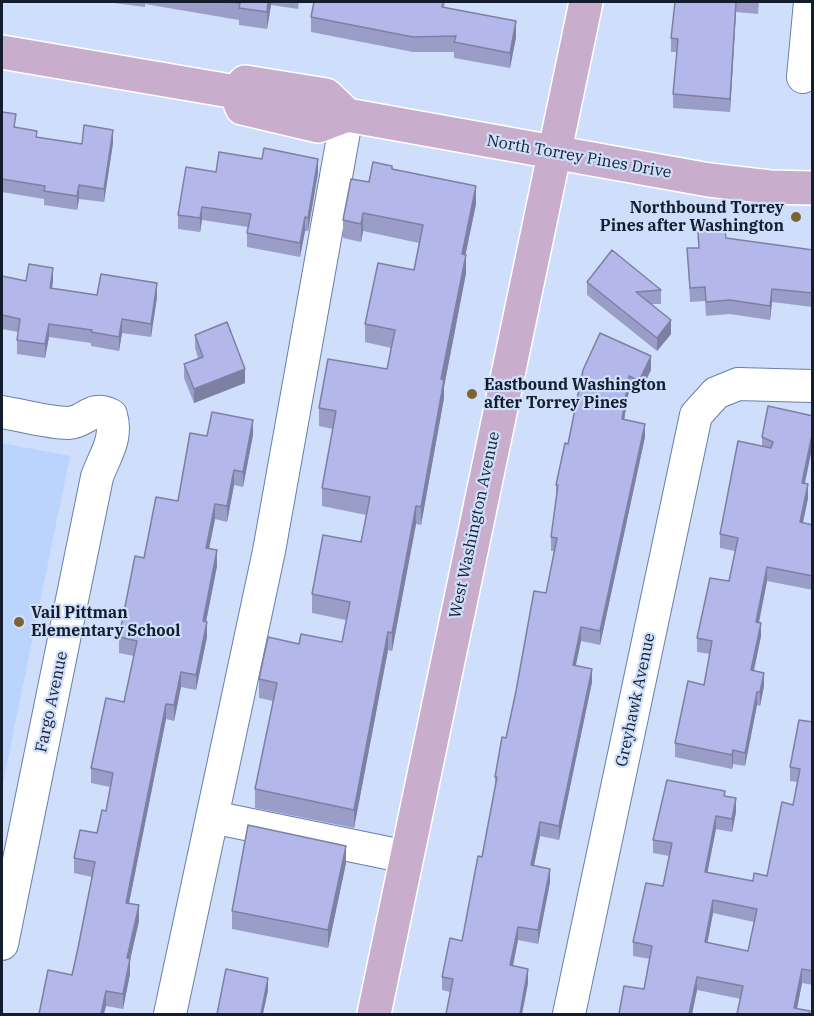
<!DOCTYPE html>
<html>
<head>
<meta charset="utf-8">
<style>
	body { margin:0 }
	#map { position:relative; width:814px; height:1016px; overflow:hidden; background:#cfdffb; font-family:"IBM Plex Serif",serif }
	canvas { display:block }
	.frame { position:absolute; inset:0; border:3px solid #131d2e; pointer-events:none }
</style>
</head>
<body>
<div id="map">
<canvas width="814" height="1016"></canvas>
<div class="frame"></div>
</div>
<script>
const ctx = document.querySelector('canvas').getContext('2d');
ctx.lineJoin = 'round';
function fill(path, color) { ctx.fillStyle = color; ctx.fill(path, 'evenodd'); }
function stroke(path, color, width, dash) { ctx.strokeStyle = color; ctx.lineWidth = width; ctx.lineCap = dash ? 'butt' : 'round'; ctx.setLineDash(dash || []); ctx.stroke(path); }
function label(font, color, halo, rows, align = 'center') {
  ctx.font = font + ' "IBM Plex Serif",serif'; ctx.lineWidth = 4.5; ctx.setLineDash([]); ctx.textBaseline = 'middle'; ctx.strokeStyle = halo; ctx.fillStyle = color; for (const [text, x, y, turn = 0] of rows) {
    ctx.save(); ctx.translate(x, y); ctx.rotate((+turn || 0) * Math.PI / 180); ctx.textAlign = isNaN(turn) ? turn : align; if (halo) ctx.strokeText(text, 0, 0); ctx.fillText(text, 0, 0); ctx.restore();
  }
}
fill(new Path2D(`
	M2,443L70,456L2,788Z`), '#bbd4fe');
const minor = new Path2D(`
	M803,77L810,2
	M2,412C21,415 48,423 68,423C87,422 90,405 111,415C118,439 105,455 97,477L2,944
	M212,817L407,857
	M170,1014L269,551L347,115
	M569,1014L696,415L716,393L738,384L812,386`);
const major = new Path2D(`
	M2,52L236,92
	M236,92L242,108L318,126L347,115L709,180L770,187L812,188
	M236,92L245,82L326,95L347,115
	M374,1014L586,2`);
stroke(minor, '#6780aa', 34);
stroke(major, '#fff', 36);
stroke(minor, '#fff', 32);
stroke(major, '#c8adcd', 33);
fill(new Path2D(`
	M107,2H299L298,9L271,5L267,29L239,25V20L145,4V7Z
	M314,2H445L444,8L516,37L510,68L454,58V52H413L311,32V17Z
	M675,2H759L758,14L736,12L730,112L673,108V94L677,52H671V38Z
	M2,112L16,127L37,137L82,144L113,143L104,202L79,199L77,210L44,205V199L2,192Z
	M392,169L476,204L465,255L466,273L444,387V398L421,525L416,524L392,651L388,650L354,828L255,808V789L273,701L259,698V679L299,644L342,642L346,620L312,613V594L361,542L366,515L322,506V488L333,429L319,426V408L387,369L391,348L365,342V324L414,270L419,243L363,231L361,242L343,238V220L369,182Z
	M216,172L318,173L308,231H305L300,257L247,247V233L248,227L202,220L200,232L178,229V215Z
	M698,232L726,238L812,250L813,245V307L772,302L770,320L730,314L706,316L705,301L690,302L687,248H698Z
	M2,276L26,281H53L52,288L97,295L157,297L151,337L122,333L119,351L91,346V343L49,337L45,358L17,354V340L18,332L2,329Z
	M587,282L661,290V304H651L671,334L657,351L587,295Z
	M195,335L245,383L194,403L184,378V364L198,358L195,348Z
	M583,370H651L639,394L629,390L624,420L645,437L600,645L581,641L576,665L592,682L559,840L540,836L534,866L550,882L538,944L518,940L513,966L528,983L522,1014H446L450,992L442,990V977L462,941L482,857L495,790V777L546,593L554,551H551V537L556,496V485L568,444Z
	M813,416V444L804,484L808,498L803,523L813,525V590L767,581L759,623L761,636L754,671L764,686L760,706L757,705L745,766L733,764L732,769L675,757V743L704,685L710,654L697,652V638L729,581L735,551L720,548V534L762,446V437Z
	M253,435L243,487L234,485L227,522L215,519L209,549L217,566L206,622L207,637L196,690L181,687L174,721L166,719L129,903L139,921L130,960V974L123,1009L106,1006L72,975L92,877L74,873V858L97,833L106,811L110,787L91,783V768L124,702L134,656L119,653V637L144,558L178,501L207,436Z
	M813,722V985L802,983L797,1008L810,1014L741,999L697,990L692,1014H619L644,989L650,959L633,956V942L663,886L669,856L653,853V840L725,796L736,812L732,832L716,829L707,872L753,881L767,876L793,805L797,782L790,781V767ZM713,913L754,922L748,951L707,943Z
	M346,863L328,948L232,929V911Z`), '#9a9dc8');
fill(new Path2D(`
	M268,2H271V5L267,29V12Z
	M736,2V12L730,112V99Z
	M516,21V37L510,68V53Z
	M113,130V143L104,202V189Z
	M318,159V173L308,231V218Z
	M79,185V199L77,210V196Z
	M476,186V204L462,272V254Z
	M202,207V220L200,232V218Z
	M363,213V231L361,242V224Z
	M305,217V231L300,257V243Z
	M466,255V273L444,387V398L421,525V507L441,379Z
	M53,268V281L50,301V288Z
	M157,283V297L151,337V324Z
	M772,289V302L770,320V306Z
	M122,319V333L119,351V337Z
	M671,320V334L657,351V338Z
	M49,324V337L45,358V344Z
	M651,356V370L639,394V381Z
	M245,369V383L194,403V389Z
	M629,376V390L622,433V419Z
	M253,420V435L243,487V472Z
	M645,424V437L600,645V631Z
	M813,430V444L802,497V483Z
	M234,470V485L227,522V506Z
	M808,484V498L800,536V522Z
	M215,504V519L206,563V548Z
	M416,506V524L392,651V633Z
	M217,550V566L203,637V621Z
	M767,567V581L756,636V622Z
	M207,622V637L196,690V675Z
	M761,623V636L751,683V670Z
	M581,627V641L573,678V665Z
	M388,632V650L354,828V810Z
	M592,669V682L559,840V826Z
	M181,672V687L174,721V705Z
	M764,673V686L760,706V692Z
	M757,692V705L745,766V753Z
	M166,704V719L126,918V903Z
	M733,750V764L732,769V755Z
	M736,798V812L732,832V819Z
	M716,816V829L705,885V872Z
	M540,822V836L531,879V865Z
	M346,846V863L328,948V930Z
	M550,869V882L538,944V930Z
	M713,900V913L705,956V942Z
	M139,905V921L130,960V974L123,1009V994L127,958Z
	M518,927V940L510,979V965Z
	M528,969V983L522,1014H520Z
	M802,969V983L796,1014L794,1008Z
	M697,977V990L692,1014H689Z
	M268,978V991L263,1014H261Z
	M106,991V1006L104,1014H101Z`), '#7d80a3');
const building = new Path2D(`
	M228,2H268L267,12L239,8L240,3Z
	M314,2H443L442,7L516,21L510,53L454,42L456,36L413,37L311,17Z
	M675,2H736L730,99L673,94L678,39L671,38Z
	M2,112L16,114L14,127L37,131L36,137L82,144L84,125L113,130L104,189L79,185L77,196L44,191L45,186L2,179Z
	M264,148L318,159L308,218L305,217L300,243L247,233L251,214L202,207L200,218L178,215L186,167L216,172L219,152L262,159Z
	M373,162L392,166V169L476,186L462,254L466,255L441,379L444,380L421,507L416,506L392,633L388,632L354,810L255,789L277,683L259,679L268,637L299,644L301,634L342,642L350,602L312,594L323,535L361,542L370,497L322,488L336,411L319,408L328,359L387,369L395,330L365,324L378,263L414,270L423,225L363,213L361,224L343,220L351,179L369,182Z
	M725,230L726,238L813,250V293L772,289L770,306L730,300L706,302L705,287L690,288L687,248H699L698,232Z
	M612,250L661,290L636,292L671,320L657,338L587,282Z
	M29,264L53,268L50,288L97,295L101,274L157,283L151,324L122,319L119,337L91,332L92,330L49,324L45,344L17,340L20,319L2,315V276L26,281Z
	M227,322L245,369L194,389L184,364L203,357L195,335Z
	M600,333L651,356L639,381L629,376L622,419L645,424L600,631L581,627L573,665L592,669L559,826L540,822L531,865L550,869L538,930L518,927L510,965L528,969L520,1014H446L453,979L442,977L450,938L462,941L478,856L482,857L497,777H495L502,737L506,738L516,691L534,591L546,593L557,538L551,537L558,485H556L565,443L568,444L583,370Z
	M768,406L813,416V430L802,483L808,484L800,522L813,525V576L767,567L756,622L761,623L751,670L764,673L760,692H757L745,753L733,750L732,755L675,743L688,681L704,685L712,641L697,638L710,578L729,581L738,538L720,534L738,441L771,448L773,442L762,437Z
	M212,412L253,420L243,472L234,470L227,506L215,504L206,548L217,550L203,621L207,622L196,675L181,672L174,705L166,704L126,903L139,905L127,958L130,959L123,994L106,991L101,1014H39L48,970L72,975L78,948L95,862L74,858L80,830L97,833L102,810L106,811L113,773L91,768L106,698L124,702L137,641L119,637L135,556L144,558L156,497L178,501L190,433L207,436Z
	M799,720L813,722V903L812,907H813V971L802,969L794,1008L810,1011L809,1014H737L743,986L697,977L689,1014H619L624,986L644,989L652,946L633,942L646,883L663,886L672,843L653,840L667,780L725,791L724,796L736,798L732,819L716,816L705,872L753,881L754,873L767,876L782,802L793,805L800,769L790,767ZM713,900L757,909L748,951L705,942Z
	M248,825L346,846L328,930L232,911Z
	M226,969L268,978L261,1014H217Z`);
fill(building, '#b3b7e9');
stroke(building, '#7d80a3', 1.5);
for (const [x, y, r, color] of [
	[796,217,6,"#7c6334"],
	[472,394,6,"#7c6334"],
	[19,622,6,"#7c6334"]
]) { const dot = new Path2D(); dot.arc(x, y, r, 0, 2 * Math.PI); ctx.fillStyle = color; ctx.fill(dot); stroke(dot, '#cfdffb', 2); }
label('16px', '#131d2e', '#cfdffb', [
	["North Torrey Pines Drive",579,157,10],
	["West Washington Avenue",475,525,-78],
	["Greyhawk Avenue",636,700,-78],
	["Fargo Avenue",52,702,-78]
]);
label('bold 16px', '#131d2e', '#cfdffb', [
	["Northbound Torrey",784,208,"right"],
	["Pines after Washington",784,226,"right"],
	["Eastbound Washington",484,385],
	["after Torrey Pines",484,403],
	["Vail Pittman",31,613],
	["Elementary School",31,631]
], 'left');
</script>
</body>
</html>
